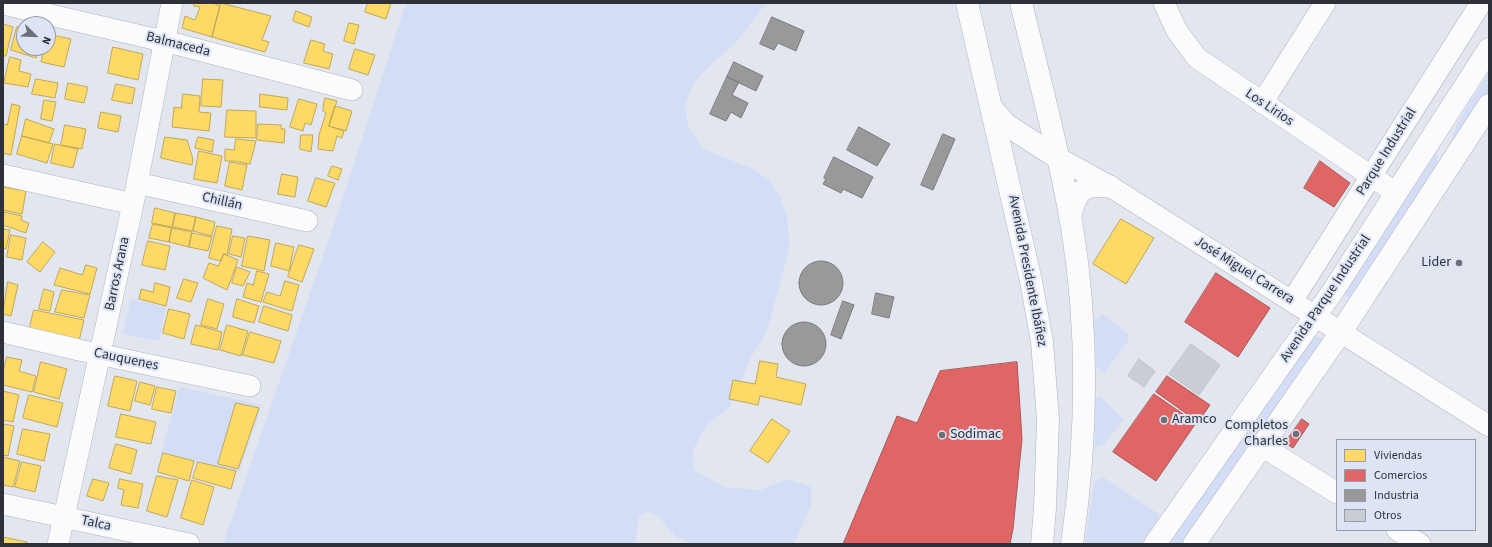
<!DOCTYPE html>
<html>
<head>
<meta charset="utf-8">
<style>
	body { margin:0 }
	#map { position:relative; width:1492px; height:547px; overflow:hidden; background:#e2e6ef; font-family:"Source Sans 3",sans-serif }
	canvas { display:block }
	.frame { position:absolute; inset:0; border:4px solid #2e3138; pointer-events:none }
	.legend { position:absolute; left:1336px; top:439px; width:140px; height:92px; box-sizing:border-box; background:#dce4f5; border:1px solid #969ca9; margin:0; padding:5px 7px; list-style:none; font-size:12px; color:#2e3138 }
	.legend li { display:flex; align-items:center; gap:8px; height:20px }
	.legend b { width:20px; border:1px solid #969ca9 }
	.north { position:absolute; left:16px; top:16px; width:40px; height:40px; box-sizing:border-box; background:#dce4f5; border:1px solid #969ca9; border-radius:50%; rotate:113deg; font-size:11px; font-weight:700; line-height:16px; text-align:center; color:#2e3138 }
	.north::after { content:''; display:block; margin:auto; width:14px; height:18px; background:#6d7078; clip-path:polygon(50% 0,100% 100%,50% 72%,0 100%) }
</style>
</head>
<body>
<div id="map">
<canvas width="1492" height="547"></canvas>
<div class="frame"></div>
<ul class="legend">
<li><b style="height:11px;background:#ffd966"></b>Viviendas</li>
<li><b style="height:11px;background:#e06666"></b>Comercios</li>
<li><b style="height:11px;background:#999"></b>Industria</li>
<li><b style="height:11px;background:#cacdd4"></b>Otros</li>
</ul>
<div class="north">N</div>
</div>
<script>
const ctx = document.querySelector('canvas').getContext('2d');
ctx.lineJoin = 'round';
function fill(path, color) { ctx.fillStyle = color; ctx.fill(path, 'evenodd'); }
function stroke(path, color, width, dash) { ctx.strokeStyle = color; ctx.lineWidth = width; ctx.lineCap = dash ? 'butt' : 'round'; ctx.setLineDash(dash || []); ctx.stroke(path); }
function label(font, color, halo, rows, align = 'center') {
  ctx.font = font + ' "Source Sans 3",sans-serif'; ctx.lineWidth = 4; ctx.setLineDash([]); ctx.textBaseline = 'middle'; ctx.strokeStyle = halo; ctx.fillStyle = color; for (const [text, x, y, turn = 0] of rows) {
    ctx.save(); ctx.translate(x, y); ctx.rotate((+turn || 0) * Math.PI / 180); ctx.textAlign = isNaN(turn) ? turn : align; if (halo) ctx.strokeText(text, 0, 0); ctx.fillText(text, 0, 0); ctx.restore();
  }
}
fill(new Path2D(`
	M406,3H766L735,44L709,66L695,82L685,104L688,127L703,149L753,169L770,181L781,199L788,222L789,250L766,334L751,357L730,406L706,426L693,450L694,470L724,487L760,490L787,479L811,486V506L794,544H691L675,536L658,516L648,511L639,516L635,544H223L339,210Z
	M1489,73V93L1455,145L1451,146C1451,127 1478,90 1489,73Z
	M1437,149V157L1439,169L1353,300L1346,296L1345,291Z
	M131,299L166,307L159,341L123,334Z
	M1103,314L1128,334L1129,338L1128,341L1105,372L1096,366L1094,322Z
	M1314,334L1325,341L1182,544H1166Z
	M180,387L262,405L239,472L161,453Z
	M1100,397L1124,420L1104,444L1095,447V400L1097,398Z
	M1103,477L1157,513L1159,516L1158,520L1141,544H1085L1094,482Z`), '#d3ddf5');
const homes = new Path2D(`
	M194,3H213L220,6L212,37L182,28L185,16L195,20L200,7L194,6Z
	M221,3L271,16L262,40L269,42L265,52L212,37Z
	M368,3H391L386,19L365,12Z
	M296,11L312,17L309,27L293,21Z
	M349,23L359,25L354,44L344,41Z
	M3,24L13,27L6,56H3Z
	M17,27L24,29V48H39L36,58L11,50Z
	M48,34L71,39L64,67L41,62L44,48H48Z
	M311,40L325,44L323,51L333,54L329,69L304,63Z
	M113,47L143,54L138,80L108,73Z
	M355,49L375,55L368,75L349,69Z
	M10,57L21,60L19,71L31,74L28,87L4,83Z
	M36,79L58,83L55,98L32,94Z
	M203,79L223,80L221,107L201,106Z
	M68,83L88,87L84,103L65,99Z
	M116,84L135,88L132,104L112,100Z
	M183,94L200,96L199,112L211,113L209,131L172,127L174,107L181,108Z
	M260,94L288,98L287,110L260,107Z
	M325,98L337,101L329,126L344,131L342,138L337,136L333,151L318,149L319,135L326,113L323,111Z
	M299,99L317,104L311,125L305,123L303,131L290,127Z
	M44,100L56,102L52,121L41,119Z
	M12,104L20,106L11,155L3,153V124L7,125Z
	M335,106L352,111L346,131L329,126Z
	M227,110L256,111V138L225,137Z
	M101,112L121,116L118,132L98,128Z
	M26,119L54,129L49,143L22,136Z
	M258,124L281,125V129H285L284,143L257,140Z
	M65,125L86,129L82,149L61,145Z
	M301,135H313L311,152L300,149Z
	M22,136L53,144L47,163L17,154Z
	M165,137L187,140L193,159L192,165L161,158Z
	M198,137L214,140L212,152L195,148Z
	M236,139L256,141L250,164L234,161H225V149L234,150Z
	M55,144L78,149L73,168L51,163Z
	M199,151L222,156L217,183L194,179Z
	M230,162L247,165L242,190L225,186Z
	M332,166L342,169L338,180L328,176Z
	M282,174L298,177L295,197L278,194Z
	M316,178L335,183L326,207L308,201Z
	M3,187L26,191L22,214L3,210Z
	M155,208L175,213L172,227L152,223Z
	M5,212L22,216L21,220L29,223L26,233L3,225V218Z
	M176,213L196,217L193,231L173,227Z
	M196,217L215,222L212,236L193,231Z
	M1121,219L1154,238L1126,284L1093,264Z
	M153,224L172,228L169,242L149,238Z
	M217,226L232,229L227,255L224,254L221,261L209,258Z
	M172,228L192,232L189,247L169,242Z
	M3,229L10,230L6,249L3,248Z
	M192,233L212,237L208,251L189,247Z
	M11,235L26,238L22,260L7,257Z
	M233,236L245,238L241,257L229,254Z
	M248,236L270,240L264,271L242,266Z
	M148,241L170,246L165,270L142,265Z
	M43,242L55,252L40,272L27,262Z
	M276,243L294,247L289,271L271,266Z
	M299,245L314,249L302,282L288,277Z
	M224,254L238,260L227,290L203,278L209,263L218,266Z
	M86,265L97,268L90,294L54,285L60,268L82,275Z
	M237,267L250,272L243,286L232,283Z
	M257,271L269,274L261,302L243,297L247,283L253,285Z
	M184,279L198,283L191,302L177,298Z
	M285,281L299,285L292,311L263,302L267,292L280,296Z
	M8,282L18,285L11,316L3,314Z
	M155,283L170,287L166,306L139,299L141,289L153,292Z
	M44,289L54,292L50,311L39,309Z
	M62,290L90,295L84,318L55,312Z
	M208,299L224,304L217,329L201,325Z
	M237,299L259,306L254,323L233,317Z
	M264,306L292,315L288,331L259,322Z
	M169,309L190,314L184,339L163,333Z
	M34,310L84,320L79,341L29,331Z
	M196,325L222,332L218,350L191,344Z
	M227,325L248,331L241,356L220,350Z
	M250,332L281,341L274,363L243,355Z
	M7,357L22,360L19,371L36,376L32,392L3,385V372Z
	M760,361L778,364L776,377L806,384L801,405L760,396L758,405L729,399L733,380L755,384Z
	M41,362L67,369L59,399L34,392Z
	M115,376L137,381L130,411L108,406Z
	M140,382L155,386L150,405L135,401Z
	M157,387L176,391L171,413L152,409Z
	M3,391L19,395L13,422L3,420Z
	M29,395L63,403L57,427L23,418Z
	M236,403L259,408L238,469L218,464Z
	M121,414L156,422L151,444L116,437Z
	M772,419L790,431L768,463L750,451Z
	M3,424L14,426L8,456L3,455Z
	M23,429L50,434L44,461L17,454Z
	M116,444L137,450L131,474L109,468Z
	M163,453L194,461L189,481L158,472Z
	M3,457L20,461L13,487L3,485Z
	M22,462L41,466L35,492L15,487Z
	M198,462L236,471L231,489L193,478Z
	M157,476L178,480L167,517L147,511Z
	M93,479L109,483L103,501L87,496Z
	M120,479L143,484L138,508L121,505L124,490L118,488Z
	M192,480L214,487L203,525L181,518Z
	M3,537L27,542L26,544H3Z`);
fill(homes, '#ffd966');
stroke(homes, '#c0a758', 1);
const shops = new Path2D(`
	M1320,161L1350,183L1334,207L1304,188Z
	M1216,273L1270,308L1238,357L1185,322Z
	M1017,362L1022,439L1013,529L1010,544H843L897,416L917,423L940,371Z
	M1167,376L1210,405L1198,422L1156,392Z
	M1154,394L1196,423L1156,481L1113,452Z
	M1302,419L1309,424L1293,448L1285,443Z`);
fill(shops, '#e06666');
stroke(shops, '#ab5658', 1);
const industry = new Path2D(`
	M772,17L804,31L796,51L778,43L774,50L760,44Z
	M734,62L763,76L756,91L727,77Z
	M727,77L739,82L732,95L748,103L741,118L731,112L726,121L710,114Z
	M859,127L890,144L877,166L847,150Z
	M943,134L955,139L933,190L921,185Z
	M834,157L873,177L862,198L843,189L841,193L823,184L826,179L824,178Z
	M799 283a22 22 0 1 1 44 0a22 22 0 1 1-44 0Z
	M876,293L894,297L889,318L872,314Z
	M843,301L854,305L841,339L831,335Z
	M782 344a22 22 0 1 1 44 0a22 22 0 1 1-44 0Z`);
fill(industry, '#999');
stroke(industry, '#797a7c', 1);
const building = new Path2D(`
	M1191,344L1220,365L1199,395L1169,374Z
	M1139,359L1155,371L1144,387L1128,376Z`);
fill(building, '#cacdd4');
stroke(building, '#c0c4cb', 1);
const minor = new Path2D(`
	M1164,3L1177,31L1197,58L1396,193
	M3,4L176,44L352,90
	M1262,103L1325,3
	M1058,158L1111,187L1489,426
	M3,175L133,204
	M137,183L307,221
	M1292,301L1481,3
	M3,332L79,350L250,386
	M1262,446L1337,493
	M3,504L189,544
	M1397,530L1420,544
	M58,544L133,204L172,3`);
const major = new Path2D(`
	M967,3L1031,281L1042,342L1048,419L1045,508L1042,544
	M1021,3C1039,77 1059,152 1072,227C1089,331 1087,440 1072,544
	M991,107L1005,124L1058,158
	M1070,218C1076,191 1082,183 1111,187
	M1155,544L1333,291L1489,49
	M1194,544L1341,332L1489,105`);
stroke(minor, '#b0b3bb', 22);
stroke(major, '#b0b3bb', 23);
stroke(minor, '#fbfbfd', 21);
stroke(major, '#fbfbfd', 22);
for (const [x, y, r, color] of [
	[1459,263,4,"#6d7078"],
	[1164,420,4,"#6d7078"],
	[1296,434,4,"#6d7078"],
	[942,435,4,"#6d7078"]
]) { const dot = new Path2D(); dot.arc(x, y, r, 0, 2 * Math.PI); ctx.fillStyle = color; ctx.fill(dot); stroke(dot, '#dce4f5', 1.5); }
label('14px', '#2e3138', '#dce4f5', [
	["Balmaceda",178,45,14],
	["Los Lirios",1269,108,34],
	["Parque Industrial",1387,152,-58],
	["Chillán",222,202,13],
	["Avenida Presidente Ibáñez",1027,271,79],
	["José Miguel Carrera",1244,271,32],
	["Barros Arana",118,274,-78],
	["Avenida Parque Industrial",1326,299,-56],
	["Cauquenes",126,360,12],
	["Talca",96,524,12]
]);
label('14px', '#2e3138', '#dce4f5', [
	["Lider",1451,263],
	["Aramco",1172,420,"left"],
	["Completos",1288,426],
	["Charles",1288,442],
	["Sodimac",950,435,"left"]
], 'right');
</script>
</body>
</html>
